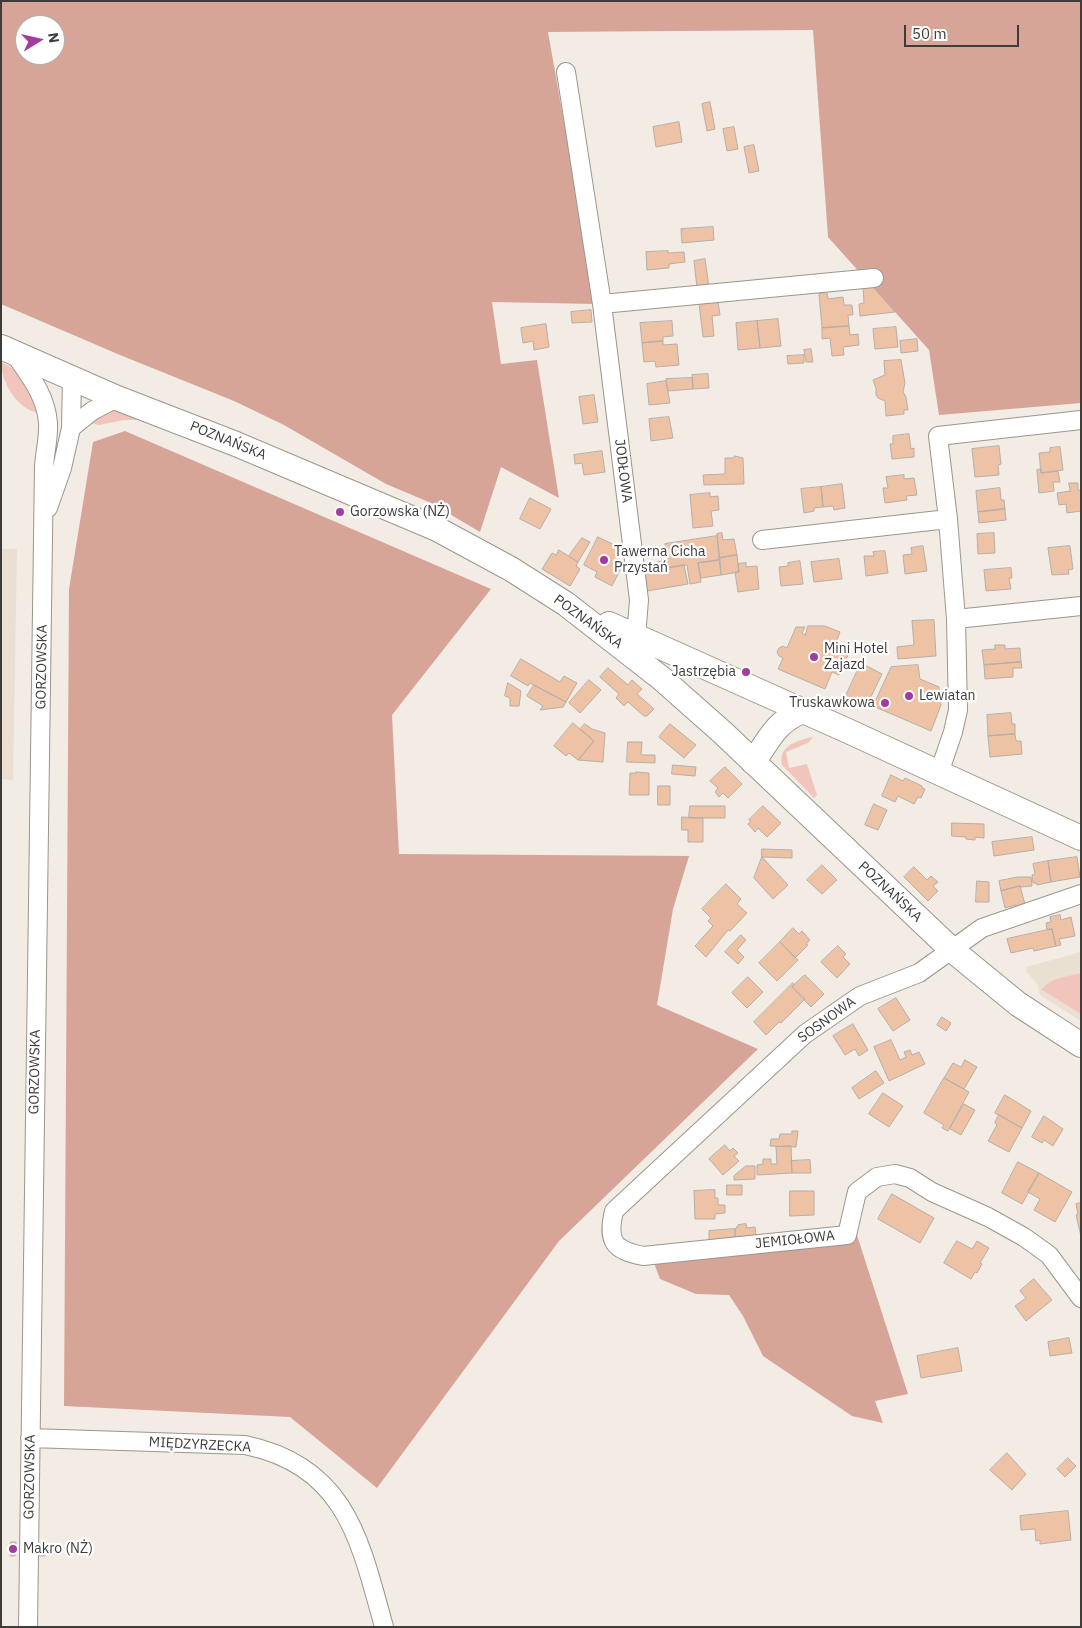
<!DOCTYPE html>
<html>
<head>
<meta charset="utf-8">
<style>
	body { margin:0 }
	#map { position:relative; width:1082px; height:1628px; overflow:hidden; background:#f2ece4; font-family:"IBM Plex Sans",sans-serif }
	canvas { display:block }
	.frame { position:absolute; inset:0; border:2px solid #3e3c39; pointer-events:none }
	.north { position:absolute; left:15px; top:15px; width:50px; height:50px; box-sizing:border-box; background:#fff; border:1px solid #b2b1b0; border-radius:50%; rotate:81deg; font-size:14px; font-weight:700; line-height:20px; text-align:center; color:#3e3c39 }
	.north::after { content:''; display:block; margin:auto; width:18px; height:22px; background:#a33ca0; clip-path:polygon(50% 0,100% 100%,50% 72%,0 100%) }
	.scale { position:absolute; left:904px; top:25px; width:115px; height:22px; box-sizing:border-box; border:2px solid #3e3c39; border-top:0; padding-left:6px; font-size:15px; line-height:18px; white-space:nowrap; color:#3e3c39; -webkit-text-stroke:4px #fff; paint-order:stroke }
</style>
</head>
<body>
<div id="map">
<canvas width="1082" height="1628"></canvas>
<div class="frame"></div>
<div class="north">N</div>
<div class="scale">50 m</div>
</div>
<script>
const ctx = document.querySelector('canvas').getContext('2d');
ctx.lineJoin = 'round';
function fill(path, color) { ctx.fillStyle = color; ctx.fill(path, 'evenodd'); }
function stroke(path, color, width, dash) { ctx.strokeStyle = color; ctx.lineWidth = width; ctx.lineCap = dash ? 'butt' : 'round'; ctx.setLineDash(dash || []); ctx.stroke(path); }
function label(font, color, halo, rows, align = 'center') {
  ctx.font = font + ' "IBM Plex Sans",sans-serif'; ctx.lineWidth = 4.5; ctx.setLineDash([]); ctx.textBaseline = 'middle'; ctx.strokeStyle = halo; ctx.fillStyle = color; for (const [text, x, y, turn = 0] of rows) {
    ctx.save(); ctx.translate(x, y); ctx.rotate((+turn || 0) * Math.PI / 180); ctx.textAlign = isNaN(turn) ? turn : align; if (halo) ctx.strokeText(text, 0, 0); ctx.fillText(text, 0, 0); ctx.restore();
  }
}
fill(new Path2D(`
	M1,549H17L13,780L1,779Z
	M1081,952V1021L1040,995L1038,985L1027,972L1026,967Z`), '#eae0d1');
fill(new Path2D(`
	M1,362L23,374L40,413C18,411 1,382 1,362Z
	M116,409L139,417L138,420H124L99,425L87,422L109,410Z
	M813,737L808,743L786,752L789,768L807,764L817,795L814,798L782,765C777,746 798,740 813,737Z
	M1081,973V1014L1042,990C1049,977 1068,977 1081,973Z`), '#f1c5bb');
fill(new Path2D(`
	M1,1H1081V403L939,415L929,350L828,237L813,30L548,32L596,304L492,302L501,364L537,360L559,498L501,467L480,532L431,503L386,484L284,425L234,401L120,355L1,304ZM25,25H55V55H25Z
	M125,431L491,589L392,715L399,854L689,856L673,909L657,1005L758,1049L559,1241L377,1488L290,1417L64,1406L69,589L93,442Z
	M856,1232L908,1394L875,1401L883,1423L852,1416L763,1356L743,1316L729,1295L696,1294L660,1279L651,1255Z`), '#d7a498');
const building = new Path2D(`
	M710,102L715,129L707,131L702,104Z
	M679,122L682,142L656,147L653,127Z
	M734,127L738,149L727,151L723,129Z
	M754,145L759,171L749,173L744,147Z
	M713,227L714,240L682,243L681,229Z
	M668,251V253L684,252L685,262L669,264V268L647,270L646,252Z
	M705,259L709,287L697,288L694,261Z
	M872,286L895,312L860,316L859,304L864,303L863,287Z
	M827,293L828,299L843,297L844,305H852L853,315H848L849,326L822,328L819,294Z
	M718,301L720,315L712,316L714,336L703,337L699,303Z
	M591,310L592,322L572,323L571,312Z
	M778,319L781,346L760,348L757,321Z
	M672,321L673,336L663,337V341L642,343L640,323Z
	M757,321L760,348L738,350L736,323Z
	M546,324L549,347L534,350L533,341L523,343L521,328Z
	M849,326L850,335L858,334L859,345L843,347L844,355L832,356L830,338L822,339V328Z
	M896,327L898,347L875,349L873,329Z
	M917,339L918,351L901,353L900,341Z
	M663,341V345L677,344L679,365L656,367L655,361L644,362L642,343Z
	M811,349L813,362H806L804,350Z
	M804,355V363L788,364L787,356Z
	M901,360L905,383L903,392L906,397L908,410H904V414L886,416L885,401L878,398L876,395V388L873,380L885,375L884,361Z
	M708,374L709,388L693,389L692,375Z
	M692,378L693,389L668,391L666,379Z
	M666,381L670,403L649,405L647,384Z
	M594,395L598,422L583,424L579,397Z
	M669,417L673,438L651,441L649,419Z
	M909,434L911,449L914,448V457L892,459L890,444H893V436Z
	M999,446L1001,464L998,465L999,475L975,477L972,449Z
	M1060,447L1063,470L1041,473L1039,453L1050,452V448Z
	M602,451L605,472L584,475L582,463L575,464L574,455Z
	M735,456L743,458L744,484L704,485L703,475L725,474V458H733Z
	M1041,469V473L1058,471L1060,482H1053L1054,491L1039,493L1037,470Z
	M904,475V479L914,478L917,495L906,496L907,500L885,503L883,488H888L886,477Z
	M1069,483H1078V490H1081V511L1067,513L1066,504L1059,505L1057,493L1070,491Z
	M842,484L845,508L834,510L833,506L823,507L821,487Z
	M821,487L823,507L814,508V511L804,513L801,489Z
	M1000,488L1001,500H1004L1005,509L978,512L976,491Z
	M710,493V497L718,496L719,510L711,511L713,526L693,528L690,495Z
	M530,498L551,509L540,529L520,519Z
	M1005,509L1006,520L979,523L978,512Z
	M722,533L723,540L734,539L737,555L719,558L717,534Z
	M994,533L995,553L978,554L977,534Z
	M717,536L720,560L698,563L701,582L690,584L687,565L655,570L653,563L667,560L665,544Z
	M598,537L623,549L618,558L624,562L612,586L595,577L597,572L584,565Z
	M582,538L590,542L578,562L569,556Z
	M923,546L927,571L905,574L903,555L912,554L911,548Z
	M1070,546L1073,569L1068,570L1069,574L1052,575L1048,548Z
	M559,550L578,562L576,566L580,569L570,586L542,569L552,553L556,555Z
	M885,551L888,573L866,576L864,556H874L873,552Z
	M737,555L739,572L721,575L719,558Z
	M839,559L842,579L814,582L811,562Z
	M720,560L721,575L701,578L698,563Z
	M800,561L803,584L781,586L779,567L788,566V563Z
	M746,563V567L757,566L759,589L738,592L735,572H739L738,564Z
	M684,565L688,584L647,591L644,572Z
	M1011,568L1012,578H1009L1011,589L986,591L984,570Z
	M934,620L936,656L898,659L897,647L914,645L912,621Z
	M808,626H825L840,632L834,647L849,653L839,675L832,672L825,689L778,669L783,658L779,656L777,652L779,648L783,646L787,648L796,627H805L802,633L805,635Z
	M995,645H1005V649L1020,648L1021,662L984,665L982,650L995,649Z
	M521,659L560,682L564,676L577,683L566,702L530,683L528,686L511,676Z
	M1021,662L1022,668H1013V677L985,679L984,665Z
	M861,663L882,674L866,707L845,698Z
	M918,665L920,679L939,687L941,705L931,731L873,706L891,667Z
	M608,668L628,685L632,680L642,689L637,694L654,709L647,716H644L628,702L624,706L616,698L619,694L600,677Z
	M589,680L601,690L580,713L569,703Z
	M508,683L521,691L519,706H510V698L505,696Z
	M534,685L566,702L563,707L540,710L543,706L527,696Z
	M1011,713L1012,724H1015V734L988,736L987,715Z
	M573,723L594,741L578,760L569,753L566,756L554,746Z
	M585,724L592,729L605,733L603,762L578,760L594,741L580,729Z
	M670,724L696,745L684,758L659,737Z
	M1015,734L1016,741H1021L1022,754L990,757L988,736Z
	M628,742H642L641,755H655V763L627,762Z
	M673,765L696,767L695,776L672,774Z
	M725,767L742,784L728,798L723,793L719,797L715,792L718,788L710,781Z
	M636,772L649,773V795H629L630,773H636Z
	M891,775L903,781L905,778L922,786V788L925,789L921,798L918,797L914,804L898,796L895,802L882,796Z
	M658,786H670V805H658Z
	M874,804L887,810L878,830L865,825Z
	M690,806H725V818H689Z
	M763,806L781,823L767,837L758,828L755,832L748,824L751,821L749,820Z
	M682,817L703,818V842H688V830H682Z
	M952,823L984,824V838L975,837V840L966,839V837L952,836Z
	M1032,837L1034,850L994,856L992,842Z
	M762,849L792,850V858L762,857Z
	M762,857L788,885L773,899L754,878Z
	M1077,857L1080,877L1051,882L1048,861Z
	M1048,861L1051,882L1037,885L1036,883H1033L1032,875L1035,874L1033,864Z
	M822,865L837,880L822,894L807,880Z
	M914,867L927,880L931,876L938,882L933,886L938,891L928,901L904,877Z
	M1018,877H1031L1032,886L1021,887L1020,886L1001,891L999,881Z
	M977,881L989,882V902H976Z
	M726,884L741,899L737,904L747,913L730,931L728,930L706,957L695,946L713,926L708,921L711,918L702,909Z
	M1020,886L1026,908L1018,910L1016,905L1005,908L1001,891Z
	M1060,915L1061,920L1071,917L1075,936L1059,939L1061,945L1056,946L1052,929L1047,930L1046,923L1051,922L1050,917Z
	M793,928L799,934L802,931L810,940L806,944L808,945L795,958L780,942Z
	M1052,929L1056,946L1034,951L1033,948L1011,953L1007,939Z
	M741,935L746,940L737,950L744,957L738,964L725,952Z
	M780,942L798,960L777,981L759,963Z
	M838,946L846,954L843,957L850,964L837,978L821,962Z
	M805,975L824,994L811,1007L792,987Z
	M748,977L763,992L747,1008L732,993Z
	M793,983L794,985L792,987L805,999L781,1023L779,1022L766,1035L754,1022Z
	M896,998L910,1020L893,1031L878,1009Z
	M942,1017L951,1023L946,1031L937,1025Z
	M853,1024L868,1050L859,1056L855,1049L845,1055L833,1036Z
	M891,1040L900,1060L906,1057L904,1052L910,1050L912,1055L919,1052L925,1064L889,1081L874,1047Z
	M965,1060L977,1067L964,1089L944,1078L953,1063L961,1067Z
	M876,1071L884,1083L859,1099L852,1088Z
	M944,1078L969,1092L948,1131L942,1128L944,1125L924,1113Z
	M883,1093L903,1106L889,1127L869,1114Z
	M1005,1095L1031,1111L1022,1128L995,1113Z
	M964,1104L975,1110L961,1135L950,1129Z
	M999,1115L1022,1128L1009,1152L988,1141L997,1125L995,1123Z
	M1044,1116L1063,1129L1053,1146L1044,1140L1042,1143L1032,1137Z
	M792,1131H798L796,1147L770,1146L771,1139H779L780,1134H792Z
	M725,1145L730,1151L733,1148L738,1153L734,1156L739,1161L723,1175L709,1159Z
	M791,1146L792,1173L757,1175V1165L763,1164V1159H771V1164H777L776,1147Z
	M810,1160L811,1173H792L791,1161Z
	M1018,1162L1039,1173L1022,1204L1002,1193Z
	M746,1166H755V1179L734,1180V1176Z
	M1039,1173L1072,1192L1055,1222L1034,1210L1040,1199L1028,1192Z
	M727,1185H742V1195H727Z
	M715,1190V1198H718V1205H725V1213L715,1214V1219H695L694,1191Z
	M790,1191H814V1215L790,1216Z
	M892,1194L934,1218L920,1243L878,1219Z
	M1081,1203V1236L1076,1215L1078,1214L1076,1204Z
	M746,1224L747,1228L755,1227L756,1236L735,1238V1230L738,1225Z
	M735,1229V1238L709,1240V1231Z
	M957,1241L972,1249L977,1241L989,1248L980,1263L982,1264L977,1273L975,1272L971,1279L944,1263Z
	M1034,1279L1052,1300L1026,1321L1015,1306L1026,1298L1020,1291Z
	M1069,1338L1072,1353L1050,1356L1048,1342Z
	M958,1348L962,1371L921,1378L917,1356Z
	M1007,1453L1026,1474L1012,1490L990,1470Z
	M1068,1458L1076,1466L1065,1477L1057,1469Z
	M1068,1511L1071,1540L1040,1544V1540L1036,1541L1035,1529L1021,1530L1020,1516Z
	M11,1542H16L15,1556H11Z
	M41,1543H45V1556H40Z`);
fill(building, '#eec2a5');
stroke(building, '#b7aea8', 1);
const street = new Path2D(`
	M566,72L602,304L639,600L636,637
	M602,304L874,278
	M14,353C29,375 46,395 48,423C49,436 45,452 44,466L28,1627
	M71,428L92,411L117,398
	M48,508L62,468L71,428L72,379
	M762,540L948,519
	M956,619L1081,606
	M939,773L953,732L958,710L956,619L948,519L938,436L1081,420
	M1081,894L982,928L919,973L860,996L805,1034L614,1211C607,1241 613,1250 643,1256L847,1235L857,1192L877,1177L895,1174L910,1178L932,1192L988,1217L1024,1237L1049,1255L1081,1298
	M30,1438L245,1445C346,1466 360,1540 384,1627`);
const secondary = new Path2D(`
	M1,347L117,398L236,444L437,529L511,569L566,604L661,678L722,732L952,950L1018,1004L1081,1045
	M609,624L848,731L1081,838
	M753,762C770,739 775,722 803,711`);
stroke(street, '#9b968e', 20);
stroke(secondary, '#9b968e', 26);
stroke(street, '#fff', 18);
stroke(secondary, '#fff', 24);
for (const [x, y, r, color] of [
	[340,512,5,"#a33ca0"],
	[604,560,5,"#a33ca0"],
	[814,657,5,"#a33ca0"],
	[746,672,5,"#a33ca0"],
	[909,696,5,"#a33ca0"],
	[885,703,5,"#a33ca0"],
	[13,1549,5,"#a33ca0"]
]) { const dot = new Path2D(); dot.arc(x, y, r, 0, 2 * Math.PI); ctx.fillStyle = color; ctx.fill(dot); stroke(dot, '#fff', 2); }
label('14px', '#3e3c39', '#fff', [
	["POZNAŃSKA",228,441,22],
	["JODŁOWA",623,471,83],
	["POZNAŃSKA",588,622,36],
	["GORZOWSKA",42,667,-89],
	["POZNAŃSKA",890,892,43],
	["SOSNOWA",827,1020,-36],
	["GORZOWSKA",35,1072,-89],
	["JEMIOŁOWA",795,1240,-6],
	["MIĘDZYRZECKA",200,1445,3],
	["GORZOWSKA",30,1477,-89]
]);
label('14px', '#3e3c39', '#fff', [
	["Gorzowska (NŻ)",350,512],
	["Tawerna Cicha",614,552],
	["Przystań",614,568],
	["Mini Hotel",824,649],
	["Zajazd",824,665],
	["Jastrzębia",736,672,"right"],
	["Lewiatan",919,696],
	["Truskawkowa",875,703,"right"],
	["Makro (NŻ)",23,1549]
], 'left');
</script>
</body>
</html>
